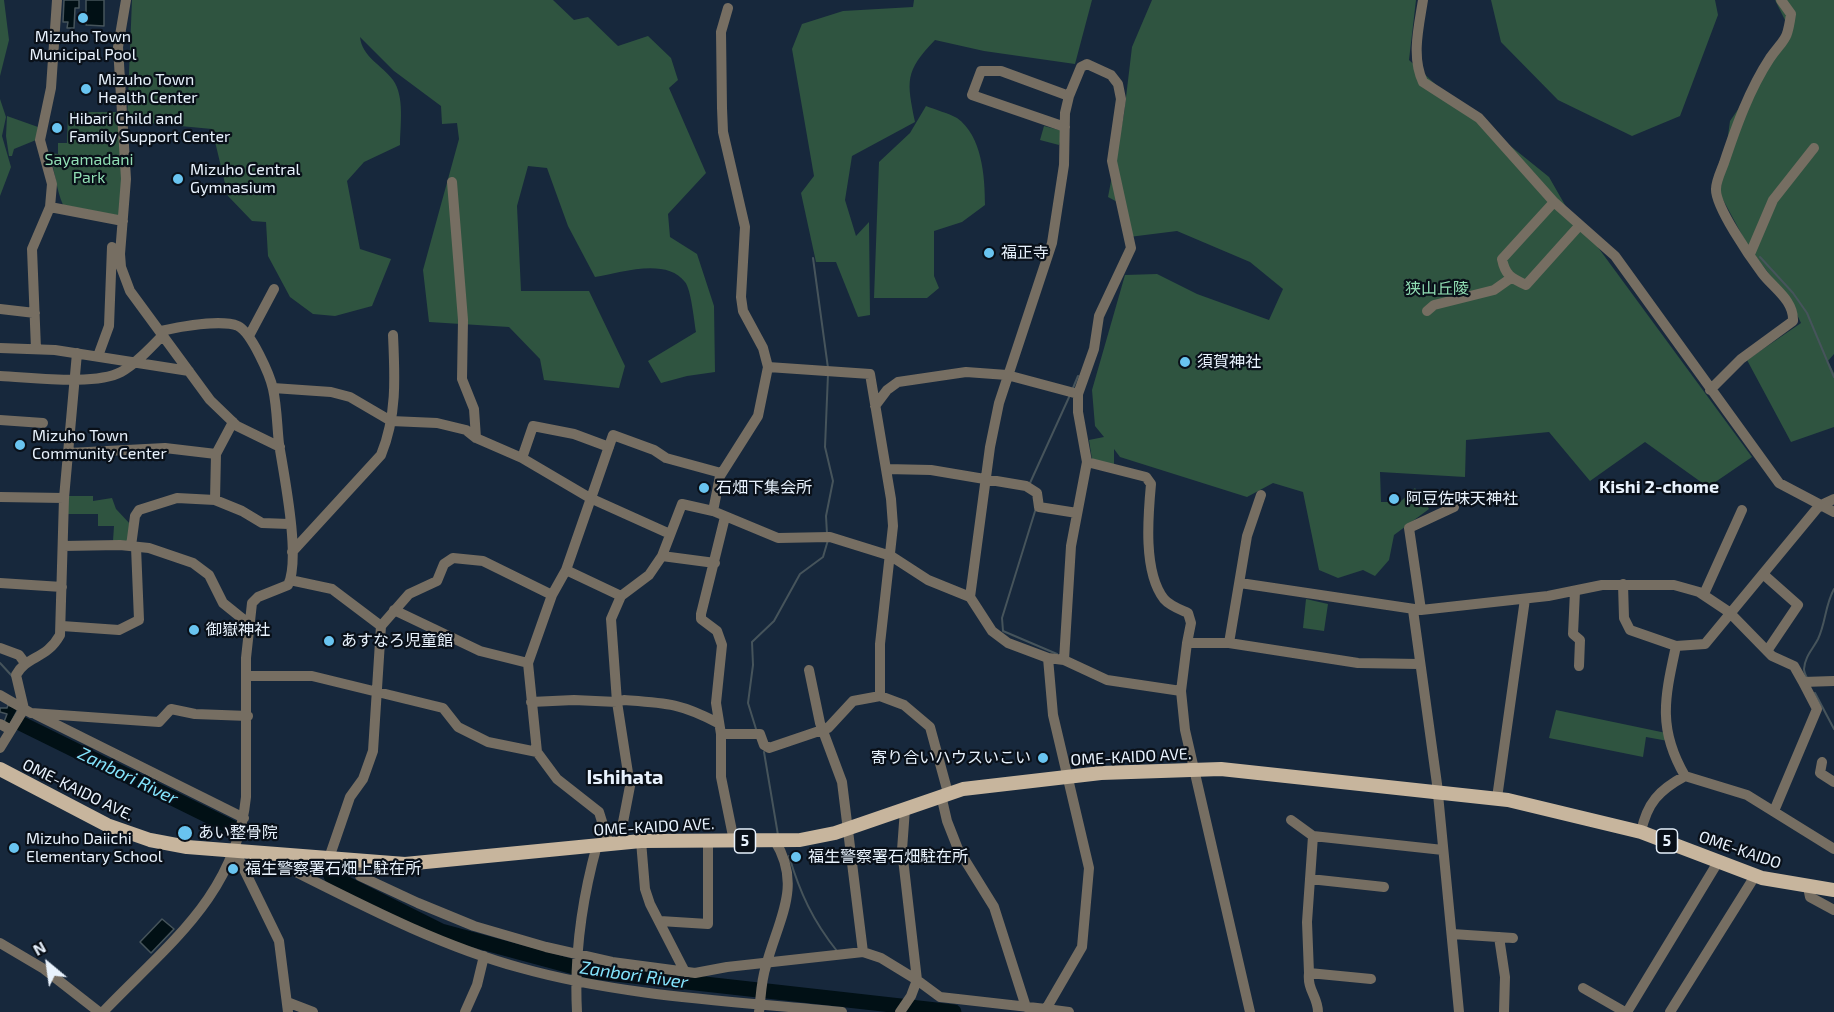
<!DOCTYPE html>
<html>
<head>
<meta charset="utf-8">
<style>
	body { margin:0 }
	#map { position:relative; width:1834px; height:1012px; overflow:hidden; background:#17283c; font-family:"Exo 2",sans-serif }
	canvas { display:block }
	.north { position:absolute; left:18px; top:934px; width:60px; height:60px; -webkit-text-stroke:4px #091019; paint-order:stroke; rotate:331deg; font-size:16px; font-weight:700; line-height:24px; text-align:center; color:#e8f2fd }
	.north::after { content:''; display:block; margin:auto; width:21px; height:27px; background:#e8f2fd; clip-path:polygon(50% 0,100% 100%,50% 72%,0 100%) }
</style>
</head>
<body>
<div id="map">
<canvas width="1834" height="1012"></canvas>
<div class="north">N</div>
</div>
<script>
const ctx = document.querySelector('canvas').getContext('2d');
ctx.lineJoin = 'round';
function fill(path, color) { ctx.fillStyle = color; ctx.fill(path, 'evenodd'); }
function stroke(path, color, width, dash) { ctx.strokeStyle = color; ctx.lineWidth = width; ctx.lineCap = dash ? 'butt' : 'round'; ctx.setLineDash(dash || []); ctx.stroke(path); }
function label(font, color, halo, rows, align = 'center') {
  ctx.font = font + ' "Exo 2","Noto Sans JP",sans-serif'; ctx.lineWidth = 4.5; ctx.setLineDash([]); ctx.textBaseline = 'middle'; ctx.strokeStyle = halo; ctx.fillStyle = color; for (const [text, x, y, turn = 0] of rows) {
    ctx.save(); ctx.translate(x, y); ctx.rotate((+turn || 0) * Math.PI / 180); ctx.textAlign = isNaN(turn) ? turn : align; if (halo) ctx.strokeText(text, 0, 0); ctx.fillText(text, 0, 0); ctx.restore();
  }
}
fill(new Path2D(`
	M0,0H4L9,40L0,76Z
	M132,0H553L574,20L588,17L618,46L648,36L671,58L678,80L669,88L706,173L668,214L670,237L697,254L714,306L715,372L687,376L661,383L648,361L696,332C694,320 691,289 685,282C666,257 620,273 595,277L568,226L547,168L528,166L517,206L521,291H589L625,366L619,388L544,380L540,359L509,327L429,322L423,270L459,139L457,123L442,124L441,106L394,71L360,37C362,57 382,65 393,80C405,96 400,127 400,145L364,162L347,181L360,249L391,259L372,306L335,316L313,314L290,297L268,256L266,222L252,221L228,196L212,129L127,121Z
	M914,0H1092L1075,64L984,51L935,40C904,72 907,81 915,122L852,156L845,200L856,236L869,222L870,315L858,317L836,262H816L801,193L814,176L792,49L802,24L843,11L913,7Z
	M1152,0H1416L1409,60L1446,94L1549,177L1573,219L1597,246L1752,457L1708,487L1645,442L1590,481L1549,432L1466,440L1465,477L1380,472L1381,502H1400L1415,488L1429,509L1394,535L1389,560L1375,576L1363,570L1338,578L1319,570L1303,492L1273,483L1247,497L1120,457L1114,449V465L1092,459L1089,440L1104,437L1095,426L1092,390L1125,275L1157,274L1197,294L1269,320L1283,289L1250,262L1177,231L1129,237L1123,205L1108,197L1124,114L1132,47Z
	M1491,0H1715L1718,15L1680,116L1632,136L1558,100L1501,42Z
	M1775,0H1834V354L1828,361L1834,373V427L1791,442L1747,360L1801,323L1792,304L1748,246L1720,194L1730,121L1788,37L1787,24Z
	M0,99L6,117L2,136L11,167L0,196Z
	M926,106C936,110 948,113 957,118C982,136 985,176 985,205L962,222L934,231V276L939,288L927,298H874L879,162L910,133Z
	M68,112H119L124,179L120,216L63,205C56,189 55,170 49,153L58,154V143H67Z
	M7,116L38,127L36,140L14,149L12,156H9L6,136Z
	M1044,126L1063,131L1059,145L1040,140Z
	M67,496H93V501L112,498L116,509L131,525L127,542L113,541L114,526H98V514H66Z
	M1306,599L1328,604L1324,631L1303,628Z
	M1556,710L1666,733L1668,741L1646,737L1643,757L1549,738Z`), '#2f5440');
const water = new Path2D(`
	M64,0H79V8H75L74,28H67L68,22H63Z
	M86,0H104V26L86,25Z
	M8,705L18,709L9,726L4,722L7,714L0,712V708H7Z
	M162,919L174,929L151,953L140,942Z`);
fill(water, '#011015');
stroke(water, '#46545b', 1.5);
stroke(new Path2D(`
	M1760,257L1793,293L1807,313L1834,377
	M813,258L828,368
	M1073,388L1078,376
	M1030,483L1070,395
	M1036,508L1002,618L1003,631L1057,654
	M827,534L826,516L833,481L825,447L828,374
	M0,663L12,676
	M1807,678C1805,674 1804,672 1804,669C1805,656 1813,649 1818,639C1826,622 1825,605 1834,589
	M1815,693L1834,729
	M756,729L748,703L753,665L752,642L774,621L800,574L823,557L828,540
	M764,752L778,835
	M789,856C800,893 813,921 837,951`), '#46545b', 2);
stroke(new Path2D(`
	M22,724L233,828
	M331,876L441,931L589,971L954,1012`), '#011015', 15);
stroke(new Path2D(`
	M126,0L118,47L126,179L120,254L121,267L130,291L210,400L237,426L280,447
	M1423,0C1419,26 1411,57 1423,82L1479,118L1554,202L1615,256L1779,483L1834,512
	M1065,127L972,95L981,71H1001L1069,96
	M452,182L463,320L462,379L474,409L476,438
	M1554,202L1502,259C1505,275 1511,278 1526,285L1579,226
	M50,207L123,221
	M1750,254L1773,200L1814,148
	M0,309L35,313
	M1427,311L1434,305L1494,290L1511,278
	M249,336L274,289
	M0,348L55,350L189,371
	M36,349L32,249L50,207L52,184L40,140L51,88L57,0
	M98,356L109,326L112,247
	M768,367L870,374L891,499L893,526L880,644V696
	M0,376C30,377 95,386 121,372C137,363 150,348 163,335
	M273,388L331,392L350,397L391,421L437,423L466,430L476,438L522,458L590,498L670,534
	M1710,390L1741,359L1793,321C1794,300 1773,288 1762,273C1750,257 1715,206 1716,189C1716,181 1721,171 1724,163C1736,127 1749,90 1770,58C1785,37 1787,42 1791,14L1781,0
	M875,406L887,390L898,382L966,372L1007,375L1078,394
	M0,420L43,423
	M69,453L165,448L216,454
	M522,458L533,426L574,434L609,447
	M1087,462L1146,477L1151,484C1148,516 1143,572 1164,599C1170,606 1179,609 1188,613L1191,623L1187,643
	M886,469L931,470L1026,486L1037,493L1039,507L1077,513
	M0,497L64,498
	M1834,499L1819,506L1705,644L1676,646C1665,697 1657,728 1685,776L1747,795L1834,849
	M215,500L216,454L233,422
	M713,511L720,476L758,416L768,367L763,348L743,311L741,297L745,227L723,132L722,108L721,32L728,8
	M725,517L701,614V619L717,631L722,645L716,703L721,734V777L734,841
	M63,546L120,545L149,548L193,563L209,575L223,603L249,624
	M131,546L135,516L139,510L177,498L215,500L242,511L262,523L289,524
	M292,552L381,455C397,416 395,377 393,335
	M662,556L715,563
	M566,570L621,596
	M1763,574L1798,605L1767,651
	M290,580L332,589L381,626
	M0,583L62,587
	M1240,583L1421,610L1548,596L1602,585H1674L1699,592L1729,612L1772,656L1794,666L1803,682L1834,681
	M1623,584L1624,618L1630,630L1676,646
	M1575,591L1573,634L1580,640L1579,666
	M1704,594L1742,510
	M970,597L990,447L999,403L1052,243L1064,165L1065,113L1069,96L1081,67L1087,64L1111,75L1118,84L1121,99L1112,161L1131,248L1099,316L1094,349L1078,394V412L1087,462L1071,546L1064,660
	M394,610L480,651L528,663
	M1413,610L1437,784L1459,1012
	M1421,610L1409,528L1454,507
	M62,626L119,630L139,620L136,547
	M1229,643L1247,536L1261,495
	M0,648L19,655L25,663
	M809,670L820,723L842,782L863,952
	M246,676H312L443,708L458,727L488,742L537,752
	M0,695L31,713L159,722L171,709L195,714L248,716
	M531,702L574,700L617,702L624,700C666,703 680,703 718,723
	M35,714L244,818
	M0,724L11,730
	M721,734H760L764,745L769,748L828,728L853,701L880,696L904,705L930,727L948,793
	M0,748L24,709L16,675C27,655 46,660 60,635L64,498L77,353
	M1822,762L1820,773L1834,782
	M941,795L947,821L958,849L994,907L1026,1007
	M1497,798L1525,599
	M1774,811L1817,709L1803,682
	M1291,820L1313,836
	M1641,832C1647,803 1659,790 1685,776
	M641,841L645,889L650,904L685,972
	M619,843L630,786L617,702L611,619L621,596L649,575L662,556L682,504L713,511L778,538L830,537L891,556L928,580L970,597L992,631L1008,643L1048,658L1064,660L1107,680L1181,691
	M609,844L599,812L557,779L537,752L528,663L552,595L566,570L613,435L654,450L666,458L721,473
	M235,851L279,941L288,1012
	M282,855V865C360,904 437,945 521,968C625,997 734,1001 842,1012
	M329,858L350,797L363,779L373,751L381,626L409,594L437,581L444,564L453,558L483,561L552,595
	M360,861V876L418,903L474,926L546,947L612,962L695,973L727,967L863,952L881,958L917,980L940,997L1046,1009L1082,947L1089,868L1053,715L1048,658
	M1310,879L1384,887
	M1808,887L1810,897L1834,910
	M660,921L708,924V841
	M1452,934L1513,938
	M1499,937L1505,977L1504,1012
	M0,943L44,969L99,1012
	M1309,973C1307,990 1318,997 1318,1012
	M1371,979L1309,973L1307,922L1313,836L1443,850
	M1583,988L1625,1012
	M287,1002L313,1012
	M1046,1009L1069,1012
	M103,1012C167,945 236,896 246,797V658L252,603L258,597L288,585C301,559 284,475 279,444C277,426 277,407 273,389C270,375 251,332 238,326C221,319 179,327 161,331
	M465,1012L477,985L484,956
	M577,1012C574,956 582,899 597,845
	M759,1012C761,996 761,981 766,966C778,920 803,886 775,841
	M900,1012L911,996L917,980L902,850L905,809
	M1250,1012L1185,730L1181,691L1187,643H1229L1358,663L1419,664
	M1627,1012L1718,862
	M1670,1012L1755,876`), '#766e62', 10);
stroke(new Path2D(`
	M0,769L107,825L150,840L187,847L405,864L641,841L800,840L835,833L963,789L1101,773L1221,769L1508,800L1641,832L1762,878L1834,890`), '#c7b59d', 14);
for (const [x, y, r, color] of [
	[83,18,6,"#69c4f0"],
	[86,89,6,"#69c4f0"],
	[57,128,6,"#69c4f0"],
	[178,179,6,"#69c4f0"],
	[989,253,6,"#69c4f0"],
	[1185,362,6,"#69c4f0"],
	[20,445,6,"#69c4f0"],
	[704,488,6,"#69c4f0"],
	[1394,499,6,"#69c4f0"],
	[194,630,6,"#69c4f0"],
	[329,641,6,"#69c4f0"],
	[1043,758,6,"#69c4f0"],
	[185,833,8,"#69c4f0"],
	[14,848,6,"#69c4f0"],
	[796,857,6,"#69c4f0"],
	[233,869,6,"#69c4f0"]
]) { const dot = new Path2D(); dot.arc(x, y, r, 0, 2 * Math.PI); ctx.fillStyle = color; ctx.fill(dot); stroke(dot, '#091019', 2); }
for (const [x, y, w] of [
	[745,841,21],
	[1667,841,21]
]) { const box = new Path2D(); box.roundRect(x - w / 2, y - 12, w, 24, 4.5); ctx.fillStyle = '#091019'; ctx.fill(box); stroke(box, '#e8f2fd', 1.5); }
label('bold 15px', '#e8f2fd', null, [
	["5",745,841],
	["5",1667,841]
]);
label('16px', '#e8f2fd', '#091019', [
	["Mizuho Town",83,37,"center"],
	["Municipal Pool",83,55,"center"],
	["Mizuho Town",98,80],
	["Health Center",98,98],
	["Hibari Child and",69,119],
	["Family Support Center",69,137],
	["Mizuho Central",190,170],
	["Gymnasium",190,188],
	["福正寺",1001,253],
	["須賀神社",1197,362],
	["Mizuho Town",32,436],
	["Community Center",32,454],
	["石畑下集会所",716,488],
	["阿豆佐味天神社",1406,499],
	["御嶽神社",206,630],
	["あすなろ児童館",341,641],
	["寄り合いハウスいこい",1031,758,"right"],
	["あい整骨院",198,833],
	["Mizuho Daiichi",26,839],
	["Elementary School",26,857],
	["福生警察署石畑駐在所",808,857],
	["福生警察署石畑上駐在所",245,869]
], 'left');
label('16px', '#91deb4', '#091019', [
	["Sayamadani",89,160],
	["Park",89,178],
	["狭山丘陵",1437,289]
]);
label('16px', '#e8f2fd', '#091019', [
	["OME-KAIDO AVE.",1131,757,-3],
	["OME-KAIDO AVE.",78,790,26],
	["OME-KAIDO AVE.",654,827,-3],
	["OME-KAIDO",1740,850,19]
]);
label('bold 18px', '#e8f2fd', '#091019', [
	["Kishi 2-chome",1659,487]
]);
label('italic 18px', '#84e5fe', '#091019', [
	["Zanbori River",128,776,26],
	["Zanbori River",634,975,8]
]);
label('bold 20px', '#e8f2fd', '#091019', [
	["Ishihata",625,777]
]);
</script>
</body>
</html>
